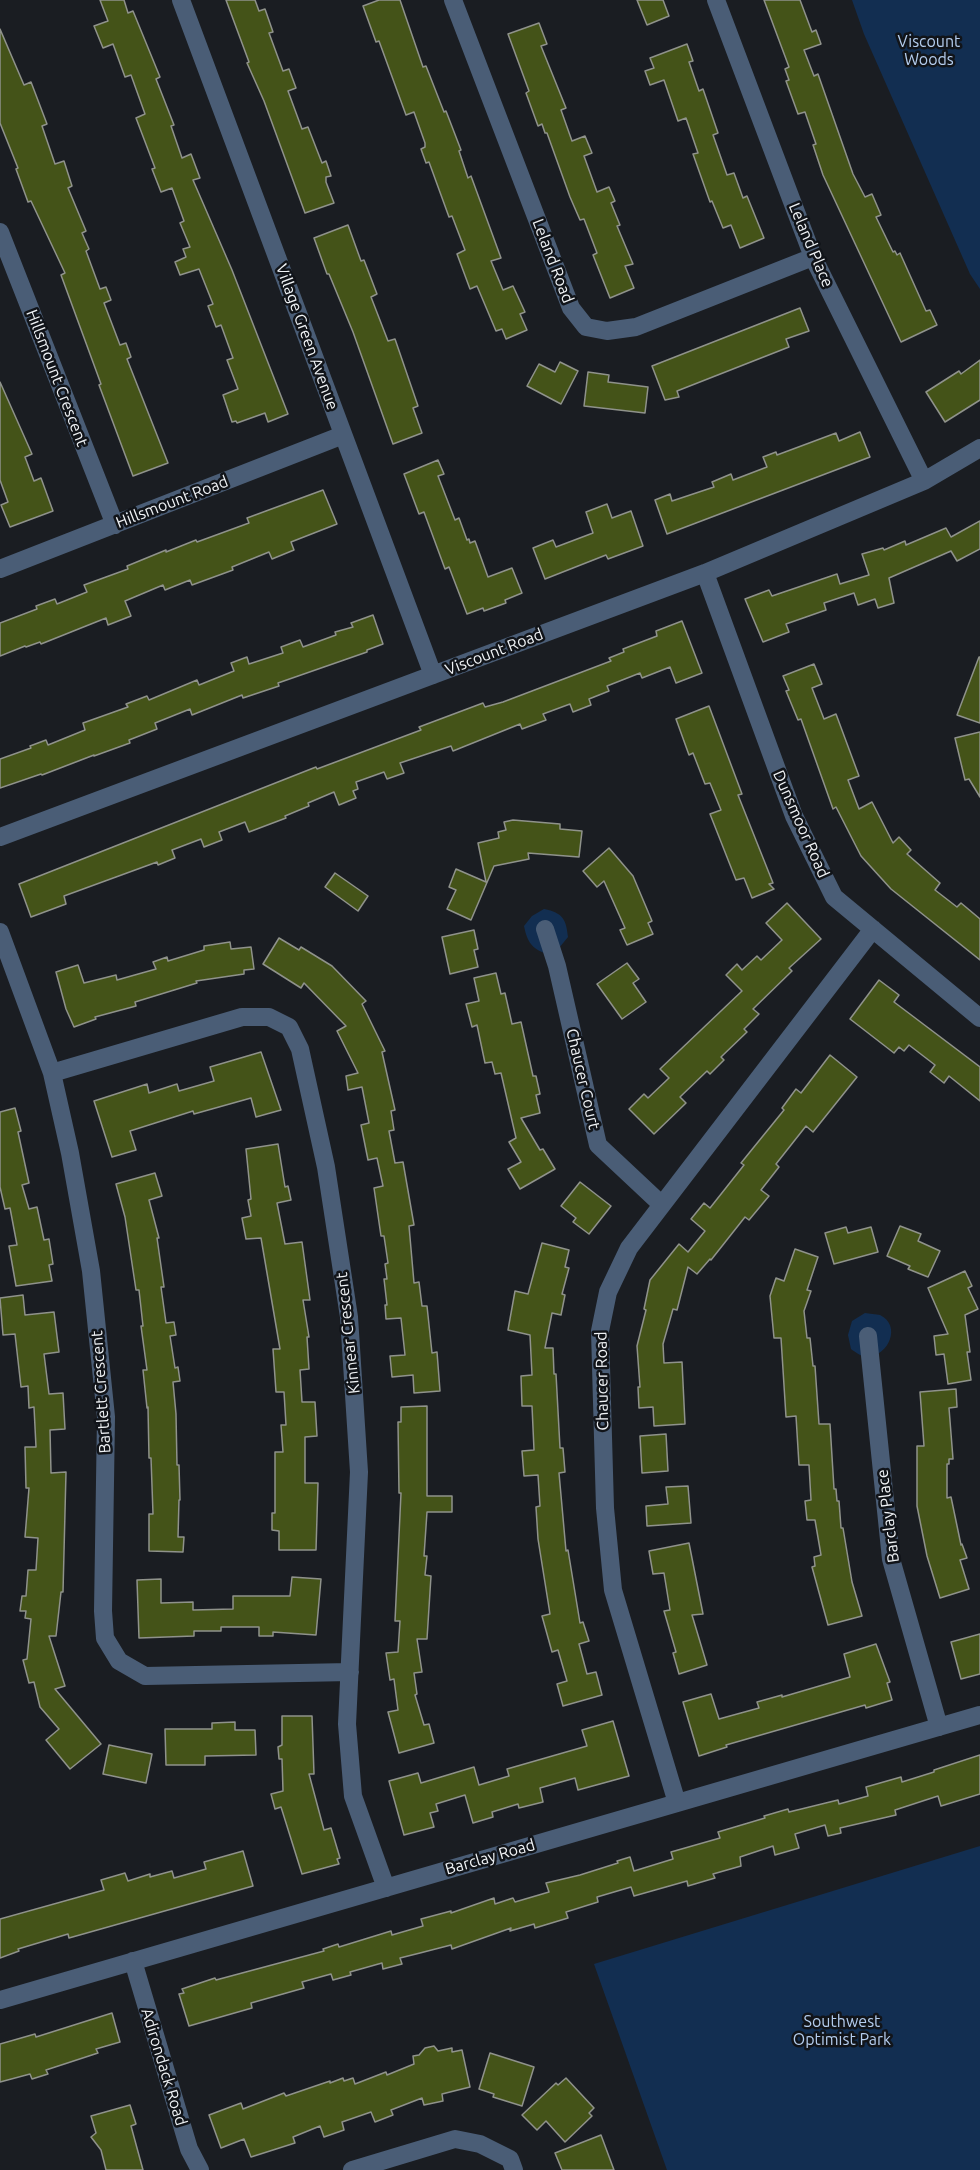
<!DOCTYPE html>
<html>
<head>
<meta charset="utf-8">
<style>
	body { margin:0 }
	canvas { display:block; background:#1a1d22 }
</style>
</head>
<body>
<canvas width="980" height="2170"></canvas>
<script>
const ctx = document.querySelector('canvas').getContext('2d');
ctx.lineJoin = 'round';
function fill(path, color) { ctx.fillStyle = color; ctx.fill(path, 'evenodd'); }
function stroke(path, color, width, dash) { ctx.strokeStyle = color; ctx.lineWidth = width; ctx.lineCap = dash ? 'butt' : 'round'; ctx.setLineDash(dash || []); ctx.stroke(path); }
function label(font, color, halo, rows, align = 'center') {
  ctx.font = font + ' Ubuntu,sans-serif'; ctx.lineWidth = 5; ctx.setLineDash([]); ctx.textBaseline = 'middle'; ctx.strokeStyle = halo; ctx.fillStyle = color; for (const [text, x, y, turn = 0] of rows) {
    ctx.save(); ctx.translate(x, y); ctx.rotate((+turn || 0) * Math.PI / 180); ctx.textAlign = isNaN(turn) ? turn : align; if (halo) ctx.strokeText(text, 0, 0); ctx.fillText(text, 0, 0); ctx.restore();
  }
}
fill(new Path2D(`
	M852,0H980V289L970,274L864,34Z
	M544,909C563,913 566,919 568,937L559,948L544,953C530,947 527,940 524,926L532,916Z
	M865,1313C869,1314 876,1314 880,1315C903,1326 887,1360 864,1356C860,1356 854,1351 851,1349L848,1335L852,1321Z
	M980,1846V2170H667L594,1964Z`), '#122e51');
const building = new Path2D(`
	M100,0H124L128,13L133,11L160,77L156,79L174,125L171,126L182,158L191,154L200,178L193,180L232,270L288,414L268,422L265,413L237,423L236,421L232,422L223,395L238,389L227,360L233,358L221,325L216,327L208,306L213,304L199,269L180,275L175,262L186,257L183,249L190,247L180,223L184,221L172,188L161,192L152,169L155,168L136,118L145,114L131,75L125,77L113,44L103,48L94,26L108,21Z
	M226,0H255L259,11L265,9L273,32L269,33L283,71L289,69L296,88L288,91L302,129L308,127L322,163L326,161L331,176L326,177V182L334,203L305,213L264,101L247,63L249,62Z
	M379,0H400L423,67L426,66L444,112L446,111L461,150L459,151L468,178L471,176L501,258L491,261L503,290L513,286L525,312L520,314L527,330L506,339L502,329L496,331L477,286L470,289L457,254L465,250L452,216L449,217L429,162L426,163L421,149L425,147V143L414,112L406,115L379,41L376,42L363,6Z
	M637,0H663L669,16L647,25Z
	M764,0H800L812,32L816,30L821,44L804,50L814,76L818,74L853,174L865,197L872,194L881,215L876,217L893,252L895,251L897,255L900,253L926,311L930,310L937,325L901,342L823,175L813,145L816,144L805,112L798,114L786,81L789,80L785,69L789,67Z
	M539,23L547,44L541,46L566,108L561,110L572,141L585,136L592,153L584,156L597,192L609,187L615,201L611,203L620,225L617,226L633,264L625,266L634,288L610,298L593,255L597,253L584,219L580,220L570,197L547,133H545L542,124L538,126L526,93L529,91L508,34Z
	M0,29L24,85L31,82L47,124L42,126L55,164L64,161L72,186L68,188L86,231L82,233L89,249L86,251L100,289L106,287L111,300L104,303L120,345L126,343L131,357L127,359L168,463L133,476L99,385L101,384L61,275L65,273L31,201L28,202L16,169L18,168L0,123Z
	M687,44L693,61L689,62L699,91L703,89L718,133L713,135L727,175L734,173L743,198L747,196L764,238L740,248L731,225L723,228L712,201L710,202L693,154L698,153L686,118L678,121L664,80L650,85L645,71L654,68L650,58Z
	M348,225L361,261L364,260L377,294L371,297L388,341L395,339L418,406L413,408L422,433L393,444L353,332L329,274H327L314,238Z
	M800,308L809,331L786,339L789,347L677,391L679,397L665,400L652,366Z
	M980,360V400L945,422L926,392L959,371L961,374Z
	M560,362L578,371L561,404L527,386L539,364L555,372Z
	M588,372L609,375L608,382L648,387L645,413L584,406Z
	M0,382L32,454L25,457L34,481L41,478L53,511L10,527L1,505L8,502L0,480Z
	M860,432L870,457L667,534L655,500L670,494L672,501L714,487L712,482L731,474L733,480L767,467L763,457L776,452L777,455L836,433L839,441Z
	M438,460L444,474L438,476L455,520L459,518L467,540L469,539L470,543L475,541L488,577L512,568L522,593L505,600L506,603L484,611L483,608L467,614L449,567L445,569L424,512L419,514L404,474Z
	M323,490L337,524L291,542L294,550L272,559L269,552L232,567L233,570L192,585L190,580L165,590L163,585L125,601L131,616L108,625L106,618L41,644L40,642L26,647L25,646L0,656V623L37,609L36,606L55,599L57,604L87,592L84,585L128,569L127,566L166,550V552L196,540L197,542L249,523L247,518Z
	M607,504L612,518L631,511L643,546L608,559L606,555L545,579L533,548L553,540L556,547L593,533L586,512Z
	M980,521V549L957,561L951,551L889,578L894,603L878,608L875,599L858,605L854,593L824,603L826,610L786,624L789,632L763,642L745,599L769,590L772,596L837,574L840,584L869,575L862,554L883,548L884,550L905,541L906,545L946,528L951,537Z
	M373,615L383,644L367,650V652L278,683L279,686L243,698L242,695L192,715L190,709L155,723L157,729L129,740L130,743L94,756V755L42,775L41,774L0,788V759L31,748L30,746L46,740L48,745L85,730L83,723L128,707L126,704L147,696L149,700L197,680L199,685L234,671L231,663L247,657L249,664L283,653L281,647L300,640L303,647L336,635L335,632L353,627L351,623Z
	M682,621L702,673L676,683L670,667L642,678L640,673L607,686L609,691L589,699L591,705L573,712L570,704L543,714L546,720L522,729L520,724L453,751L451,746L400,763L404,773L387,779L384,772L356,782L358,789L353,791L356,798L339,805L334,792L308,803L309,806L285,816L286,818L249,832L245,822L219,832L222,840L204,847L201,839L172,850L175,858L158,865L157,862L64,896L66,904L31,917L19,884L316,767L317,769L421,730L419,727L483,703L485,707L503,702L611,661L609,658L624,652L623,649L657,636L656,631Z
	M979,657H980V723L957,715Z
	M814,664L822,684L812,688L824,719L836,714L859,776L848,780L859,809L872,802L893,843L899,837L911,850L907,854L940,883L935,890L957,907L961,903L980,919V960L891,889L861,856L836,807L833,809L801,719L798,720L786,691L789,690L783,676Z
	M709,706L742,794L738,795L773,883L769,884L774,889L752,898L744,878L736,880L710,814L721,810L710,783L705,784L693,753L689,755L676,719Z
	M980,732V797L969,779L965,780L955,738Z
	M513,820L560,824V829L582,831L579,857L528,853L529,859L494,866L471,920L447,909L456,890L449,887L456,869L486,882L478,843L499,838L498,832L506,830L504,822Z
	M609,848L633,876L652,921L648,923L653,934L627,945L620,930L625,928L604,881L597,887L583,871Z
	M335,873L368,896L358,911L325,887Z
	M787,903L821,939L789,968L792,971L753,1009L759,1014L744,1029L747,1032L721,1057L724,1060L710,1074L707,1071L680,1097L686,1103L654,1134L629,1109L644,1094L648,1098L669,1078L660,1069L742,991L726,975L737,964L742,970L757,956L761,960L782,940L766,923Z
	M474,930L478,949L474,950L478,967L450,974L442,937Z
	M279,938L299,950L301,947L332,966L366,1001L362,1004L385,1051L382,1052L395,1110L391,1111L394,1130L389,1131L395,1163L403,1162L414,1225L409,1226L414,1283L419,1282L422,1306H427L432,1353L437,1352L440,1391L414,1393L413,1375L392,1377L390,1356L405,1355L401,1318L386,1319L385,1305H387L384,1279H387L385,1264L388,1263L384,1236H381L374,1188L383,1186L377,1158L368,1160L361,1125L369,1123L362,1087L348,1090L346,1076L358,1073L337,1031L346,1026L304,983L301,988L263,964Z
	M230,942L231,949L251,947L254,969L244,970V974L196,981L197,983L135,1002L136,1006L95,1017L96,1019L74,1027L66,1009L56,972L78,965L84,983L116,975L117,980L156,969L153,962L167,957L168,961L204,950V946Z
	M627,963L639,979L633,983L646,1002L622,1019L597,984Z
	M496,973L501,994L505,993L512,1024L521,1022L533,1076H536L540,1094L536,1095L540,1113L521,1118L540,1150L543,1149L555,1169L520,1189L508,1169L521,1162L509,1142L516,1138L501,1073L495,1074L492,1062L485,1063L477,1025L472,1027L466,1004L479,1001L474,978Z
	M879,980L899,995L894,1002L980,1067V1101L949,1076L944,1083L930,1072L935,1065L909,1045L904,1051L899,1047L894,1053L850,1019Z
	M261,1052L281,1110L256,1117L251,1098L194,1114L193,1111L130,1131L136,1150L112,1157L94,1101L147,1084L149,1093L177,1084L179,1091L214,1081L210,1067Z
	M830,1055L857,1077L813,1132L806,1126L776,1164L779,1167L761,1190L769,1196L749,1220L745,1217L711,1260L710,1259L697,1274L688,1267L677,1310L673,1309L663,1344L664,1363L682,1362L685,1424L654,1426L653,1407L639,1408L638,1387H640L637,1346L646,1310L644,1309L650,1280L679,1244L688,1252L705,1231L691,1219L704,1203L710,1208L744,1165L741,1163L784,1110L782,1108L796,1089L801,1093Z
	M15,1108L21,1131L18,1132L29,1183L22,1185L29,1209L37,1207L44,1240L49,1239L53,1264L49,1265L52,1281L16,1286L9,1246L17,1245L10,1208L5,1209L0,1187V1112Z
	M278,1144L285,1187L288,1186L291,1200L277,1203L285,1244L302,1242L310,1300H303L309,1337H307L309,1369L300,1370L302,1402H315L317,1436L305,1437V1483H318L316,1550H279V1531L272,1530V1513H275V1452H283L281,1425H286L284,1392H276L273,1349H280L261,1238L246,1239L242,1218L251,1216L248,1200L251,1199L246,1149Z
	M155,1173L162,1196L149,1200L159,1238H157L164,1287H161L166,1323L174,1322L176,1335L170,1336L175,1368L178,1367L180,1381L173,1382L176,1414L177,1465H179L180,1500H179L178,1537H184L183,1552L149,1551V1514H153L151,1458H149L148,1407L147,1408L143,1370H147L141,1326H143L139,1290H136L125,1217L116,1184Z
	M580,1182L611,1206L589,1234L573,1222L576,1218L561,1206Z
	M900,1226L921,1234L918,1241L940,1251L928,1277L908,1269L910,1266L887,1256Z
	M846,1227L848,1233L871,1227L878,1252L834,1264L825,1233Z
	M542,1243L569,1250L565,1267L569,1268L562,1294L565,1295L561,1315L552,1313L545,1348H553L554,1374H556L560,1448H563L565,1472L559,1473L566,1551L568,1550L580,1623L583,1622L589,1641L579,1644L587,1674L596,1672L602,1695L563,1706L557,1684L567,1681L558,1650L552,1652L542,1616L550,1614L538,1539L536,1507L540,1506L538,1475L524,1476L522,1451L534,1450L532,1406H522L521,1376L532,1375L530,1335L508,1330L515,1291L528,1294Z
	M795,1249L818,1257L807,1290L811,1291L804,1311L807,1338H810L813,1366H815L819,1424H830L834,1489H836L837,1501H839L841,1528H843L852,1582L862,1616L828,1625L812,1567L815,1566L814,1557L821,1555L815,1520H807L805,1501L811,1500L809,1465H799L796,1416L786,1417L781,1338H774L770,1296L776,1278L784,1281Z
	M965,1271L972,1286L968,1288L978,1309L965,1315L970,1352H967L971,1380L948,1384L944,1354L936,1355L934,1336L948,1334L928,1288Z
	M23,1295L25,1315L54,1312L59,1352L44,1354L49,1394L63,1393L65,1429L50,1430L51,1473L66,1472L63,1592H61L56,1636H49L65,1686L55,1689L101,1744L70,1769L46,1740L59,1729L40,1707L34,1682L29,1683L23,1660L27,1659L31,1619L25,1618L26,1611H20L22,1596H26L28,1570H36L38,1538L25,1537L29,1488H26L25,1447H36L34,1407L29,1408L28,1386L21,1387L15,1334L3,1335L0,1298Z
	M956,1389L957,1407L949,1408L953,1459H949V1464H947V1498L951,1497L961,1545L962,1544L967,1558L960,1560L969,1589L940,1598L927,1556L917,1506V1446H924L920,1392Z
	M427,1406V1496H452V1512H427L424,1556H427L425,1575L431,1576L427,1639H417L422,1672L414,1673L417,1694L415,1695L424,1725L429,1724L434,1743L399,1753L388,1712L398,1710L394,1679L390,1680L386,1653L398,1652L400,1621H395L401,1493H399L398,1422H401V1407Z
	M666,1434L668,1471L642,1473L640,1436Z
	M688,1486L691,1523L647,1526L646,1506L668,1504L666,1487Z
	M689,1543L703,1614L692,1615L707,1665L679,1674L673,1653L676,1652L664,1611L670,1610L664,1573L653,1574L649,1551Z
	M292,1577L321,1579L316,1635L273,1632V1636H259V1627H221V1631H194V1636L139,1638L137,1580L161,1579V1603L193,1602V1610L233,1609V1596H290Z
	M980,1634V1674L961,1679L951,1642Z
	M876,1644L890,1682L887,1683L892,1700L866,1708L865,1705L726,1745L727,1747L699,1756L683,1702L711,1694L719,1719L759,1708L757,1702L782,1695V1697L850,1677L844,1654Z
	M282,1716H312L314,1774H309L324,1830L331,1828L340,1858L337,1859L339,1864L302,1874L281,1807L275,1809L271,1794L283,1791L282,1759H279L278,1747L282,1745Z
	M613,1721L629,1776L578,1790L575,1778L540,1788L543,1802L519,1808L518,1804L492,1812L493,1817L473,1823L465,1795L436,1804L438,1811L430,1813L434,1827L404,1835L389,1781L418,1773L421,1783L474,1767L479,1785L509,1776L507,1769L587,1746L582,1730Z
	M235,1722V1730H255L256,1755L205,1756V1765H166L165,1729H212V1723Z
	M109,1745L152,1754L146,1783L103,1774Z
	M980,1755V1794L941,1806L938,1796L895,1810L896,1815L840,1828L841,1833L828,1836L825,1825L795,1834L799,1848L775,1855L773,1846L740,1857L741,1866L713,1874L715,1878L688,1886L687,1881L634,1896L631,1887L597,1897L598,1902L566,1912L568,1918L535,1928L534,1924L510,1931L511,1928L452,1949L451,1945L420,1953L400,1958L402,1964L383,1969L382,1963L350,1972L351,1975L333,1980L331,1974L302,1982L304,1988L251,2003L252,2008L189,2026L179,1994L184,1993L182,1989L215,1978L216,1980L324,1951L323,1949L338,1944L339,1947L391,1931L392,1935L423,1926L421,1919L451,1911V1913L494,1898L495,1904L513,1898L515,1902L549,1892L546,1883L580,1875L618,1863L617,1861L630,1857L634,1871L673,1859L671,1852L720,1838L718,1832L765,1818L764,1816L788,1809L789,1812L838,1800L839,1804L868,1796L866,1787L901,1777L902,1782L934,1772V1770Z
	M243,1851L253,1886L69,1938L68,1934L18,1949L19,1951L0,1958V1919L104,1890L101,1880L125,1873L128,1881L150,1874V1877L172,1871L174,1878L206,1869L204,1862Z
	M112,2013L120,2042L96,2049L98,2053L46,2070L48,2074L32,2079L30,2074L0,2082V2044L35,2034L36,2037Z
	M434,2046L438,2051L452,2048V2052L462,2050L470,2087L442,2094L443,2101L424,2105L422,2098L391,2110L393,2115L375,2122L371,2112L342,2122L344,2130L324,2137L320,2126L293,2137L295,2143L251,2157L244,2139L221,2148L209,2115L241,2103L243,2109L284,2093L286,2096L330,2081V2083L343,2078L344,2081L353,2078L355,2084L386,2072L387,2075L414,2064L413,2056L419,2055L425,2048Z
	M490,2053L534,2067L522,2106L493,2097L494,2094L479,2089Z
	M566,2078L594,2108L589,2113L592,2116L565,2142L546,2121L537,2130L522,2115L556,2083L558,2085Z
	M130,2105L136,2124L131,2126L143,2170H106L101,2150L91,2137L96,2133L91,2116Z
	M601,2135L614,2170H562L555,2153Z`);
fill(building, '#445318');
stroke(building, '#8f928b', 1.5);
stroke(new Path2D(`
	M181,0L433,675
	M453,0L571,308L586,327L607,331L636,327L813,257
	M716,0L813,257L924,481
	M0,232L115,525
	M0,569L343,435
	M705,573L794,816L834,897L980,1018
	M0,837L705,573L924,481L980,448
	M545,929L557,966L598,1145L662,1205
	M0,932L52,1073L70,1153L91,1271L106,1417L103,1611L105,1638L119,1661L145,1676L350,1672
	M52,1073L242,1017H269L289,1027L300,1049L326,1167L349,1317L359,1472L347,1724L353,1796L386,1888
	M868,1336L891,1559L939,1727
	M677,1803L613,1590L605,1508L600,1331L608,1292L629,1248L873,929
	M133,1961L189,2149L200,2170
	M0,2000L980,1715
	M352,2170L455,2139L480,2144L510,2159L514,2170`), '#4a5d76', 18);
label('16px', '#b4cdee', '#111419', [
	["Viscount",929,42],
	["Woods",929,60],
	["Southwest",842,2022],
	["Optimist Park",842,2040]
]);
label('16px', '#f0f3f6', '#111419', [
	["Leland Place",811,245,67],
	["Leland Road",553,261,69],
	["Village Green Avenue",307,337,70],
	["Hillsmount Crescent",57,378,69],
	["Hillsmount Road",172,502,-21],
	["Viscount Road",494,652,-21],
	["Dunsmoor Road",801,824,66],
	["Chaucer Court",583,1079,77],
	["Kinnear Crescent",348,1333,-96],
	["Chaucer Road",602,1381,-91],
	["Bartlett Crescent",101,1392,-94],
	["Barclay Place",888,1516,-97],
	["Barclay Road",490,1857,-16],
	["Adirondack Road",164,2067,73]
]);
</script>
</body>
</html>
